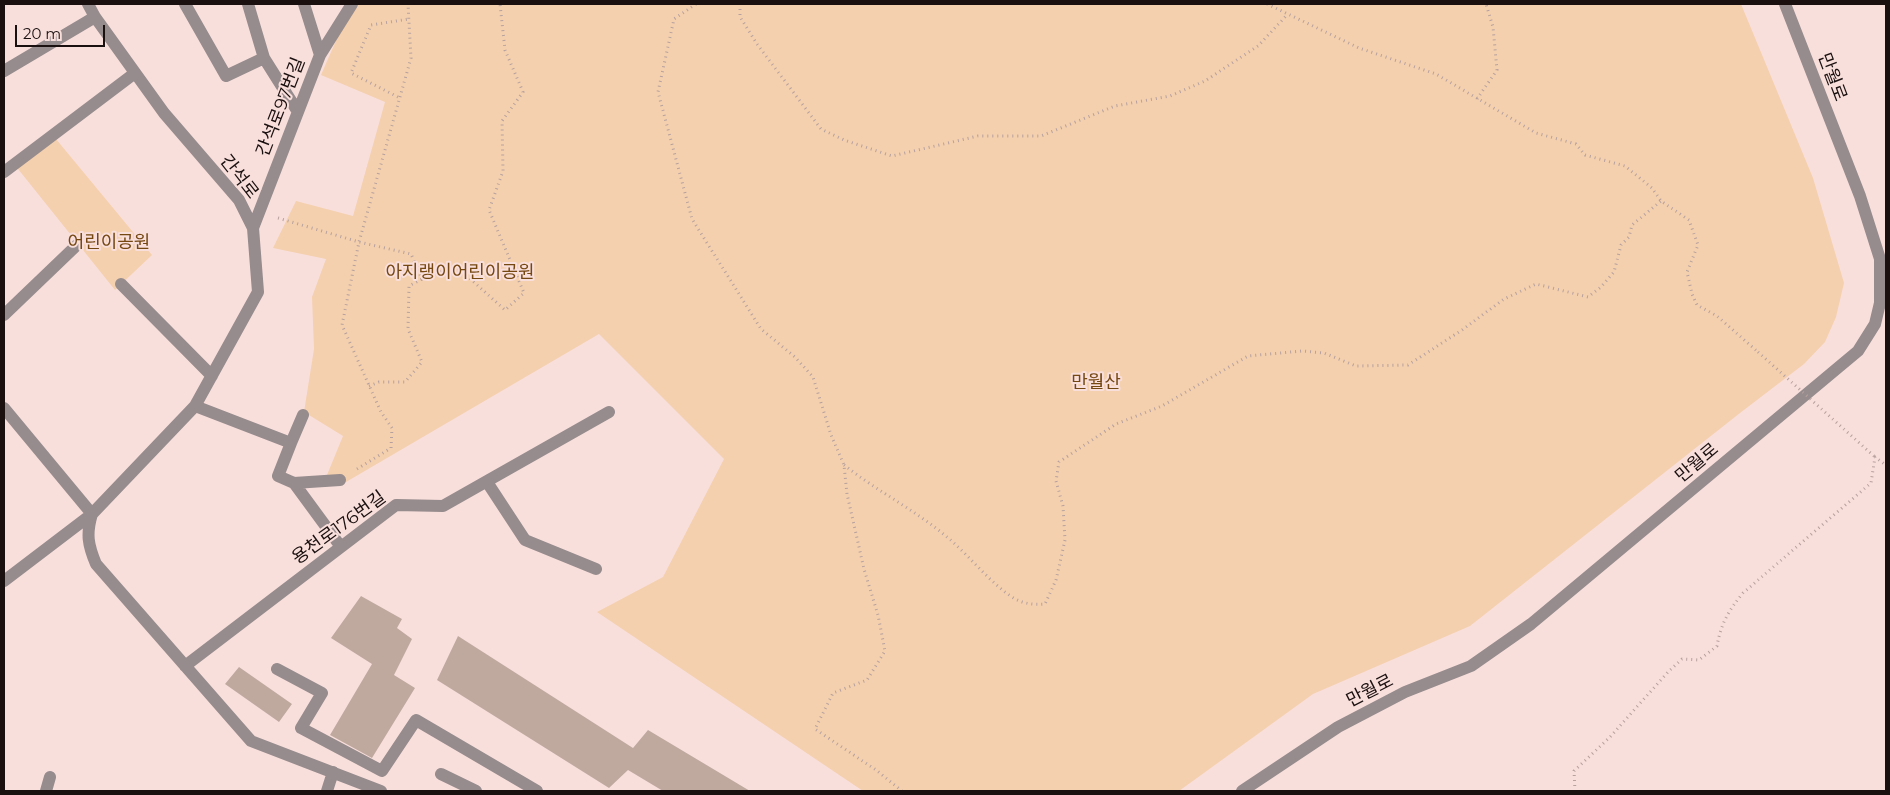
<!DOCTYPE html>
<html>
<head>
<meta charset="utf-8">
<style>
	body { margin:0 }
	#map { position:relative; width:1890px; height:795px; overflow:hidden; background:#f9dfdc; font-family:Montserrat,sans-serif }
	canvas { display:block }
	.frame { position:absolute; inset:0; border:5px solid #19100f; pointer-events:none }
	.scale { position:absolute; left:15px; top:25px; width:90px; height:22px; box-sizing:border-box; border:2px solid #19100f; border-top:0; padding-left:6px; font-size:15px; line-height:18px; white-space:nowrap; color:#19100f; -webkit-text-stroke:4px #f9dfdc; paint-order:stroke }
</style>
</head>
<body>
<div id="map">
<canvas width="1890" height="795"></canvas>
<div class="frame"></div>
<div class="scale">20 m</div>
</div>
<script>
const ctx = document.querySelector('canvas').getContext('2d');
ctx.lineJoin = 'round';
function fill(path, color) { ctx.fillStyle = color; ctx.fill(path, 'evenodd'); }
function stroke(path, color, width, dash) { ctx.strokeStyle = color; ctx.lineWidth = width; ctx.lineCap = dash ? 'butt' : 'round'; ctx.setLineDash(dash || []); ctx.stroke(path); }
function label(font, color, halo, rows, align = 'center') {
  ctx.font = font + ' Montserrat,"Noto Sans KR",sans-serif'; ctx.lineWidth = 4; ctx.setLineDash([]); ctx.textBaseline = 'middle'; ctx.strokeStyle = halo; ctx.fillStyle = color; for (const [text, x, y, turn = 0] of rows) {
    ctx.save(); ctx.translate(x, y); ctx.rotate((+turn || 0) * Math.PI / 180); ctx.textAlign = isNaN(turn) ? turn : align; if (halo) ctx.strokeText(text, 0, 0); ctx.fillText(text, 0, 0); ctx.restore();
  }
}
fill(new Path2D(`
	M352,4H1741L1813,178L1844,283L1836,317L1825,342L1804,364L1740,413L1470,626L1313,694L1179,791H863L597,612L663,577L724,459L599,334L346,482L327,475L343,436L304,412L314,349L312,297L326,259L273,248L296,201L353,216L385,102L321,75Z
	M51,133L152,255L115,290L14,164Z`), '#f4d0ae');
fill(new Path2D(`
	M361,596L402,619L397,628L412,639L394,675L415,688L372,758L330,735L372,664L331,638Z
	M458,636L633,748L648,730L750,791H663L628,770L609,788L437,680Z
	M239,667L292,704L279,722L225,684Z`), '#bfa99f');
stroke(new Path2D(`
	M696,4L674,19L658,92L692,219L761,329L795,357L813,377L831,435L844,465L847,494L864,569L878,615L885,651L867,680L833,693L815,729L876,770L902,791
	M740,4V17L757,44L821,129L844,140L892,156L978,136H1041L1115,106L1170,96L1205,81L1258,46L1287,15
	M1267,4L1359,48L1436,74L1536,133L1576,144L1585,155L1625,166L1652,188L1661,201L1689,220L1698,245L1687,272L1692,294L1697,305L1717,316L1758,352
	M398,97L351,73L371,25L409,19
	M1477,99L1497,70L1493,27L1486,4
	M278,218L359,242L411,254L422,279L456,266L505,310L524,293L489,210L503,171L502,121L523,92L505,50L500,4
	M369,386L379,382H405L422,362L408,329L409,286L422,279
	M844,465C877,491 915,510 947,537C970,556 988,581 1012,597C1023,604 1033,605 1045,604L1056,580L1065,540L1063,506L1056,481L1059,462L1116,424L1162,406L1248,356L1302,351L1324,353L1356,366L1408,365L1462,330L1504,299L1536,284L1588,297L1601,287L1614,272L1621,245L1629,237L1632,225L1661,201
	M357,469L391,448L392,428L381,412L342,325L359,242L411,58L408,4
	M1575,791L1574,771L1610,737L1668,672L1682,659L1699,660L1717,646C1721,623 1729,610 1743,593L1871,483L1875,457L1886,465`), '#b6a19e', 3, [1, 4]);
stroke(new Path2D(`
	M185,4L226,76L264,58
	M248,4L264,58L298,112
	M304,4L320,55
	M4,71L95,17
	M4,172L135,73
	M253,228L320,55L352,4
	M121,284L212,376
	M4,315L78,244
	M195,406L291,443L303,415
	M4,408L92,514
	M291,443L278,476L294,483L341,547
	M487,482L525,540L596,569
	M294,483L340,480
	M92,514C86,534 88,545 96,564L251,741L381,791
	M4,581L92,514L195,406L258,292L253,228L239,200L164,113L95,17L88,4
	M185,666L396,505L443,506L609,412
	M277,669L322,693L301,728L382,771L416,720L537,791
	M441,774L476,791
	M46,791L50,777
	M327,791L333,772
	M1242,791L1338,727L1405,692L1471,666L1531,624L1858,351L1875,324L1880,303V259L1860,196L1785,4`), '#968b8d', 12);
stroke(new Path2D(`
	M1758,352L1875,457`), '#b6a19e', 3, [1, 4]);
label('18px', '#19100f', '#f9dfdc', [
	["만월로",1832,77,69],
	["간석로97번길",281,107,-69],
	["간석로",239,177,52],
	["만월로",1697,463,-40],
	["용천로176번길",339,528,-36],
	["만월로",1370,691,-27]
]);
label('18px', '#754812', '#f9dfdc', [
	["어린이공원",109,243],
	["아지랭이어린이공원",460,273],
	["만월산",1096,383]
]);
</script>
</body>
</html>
